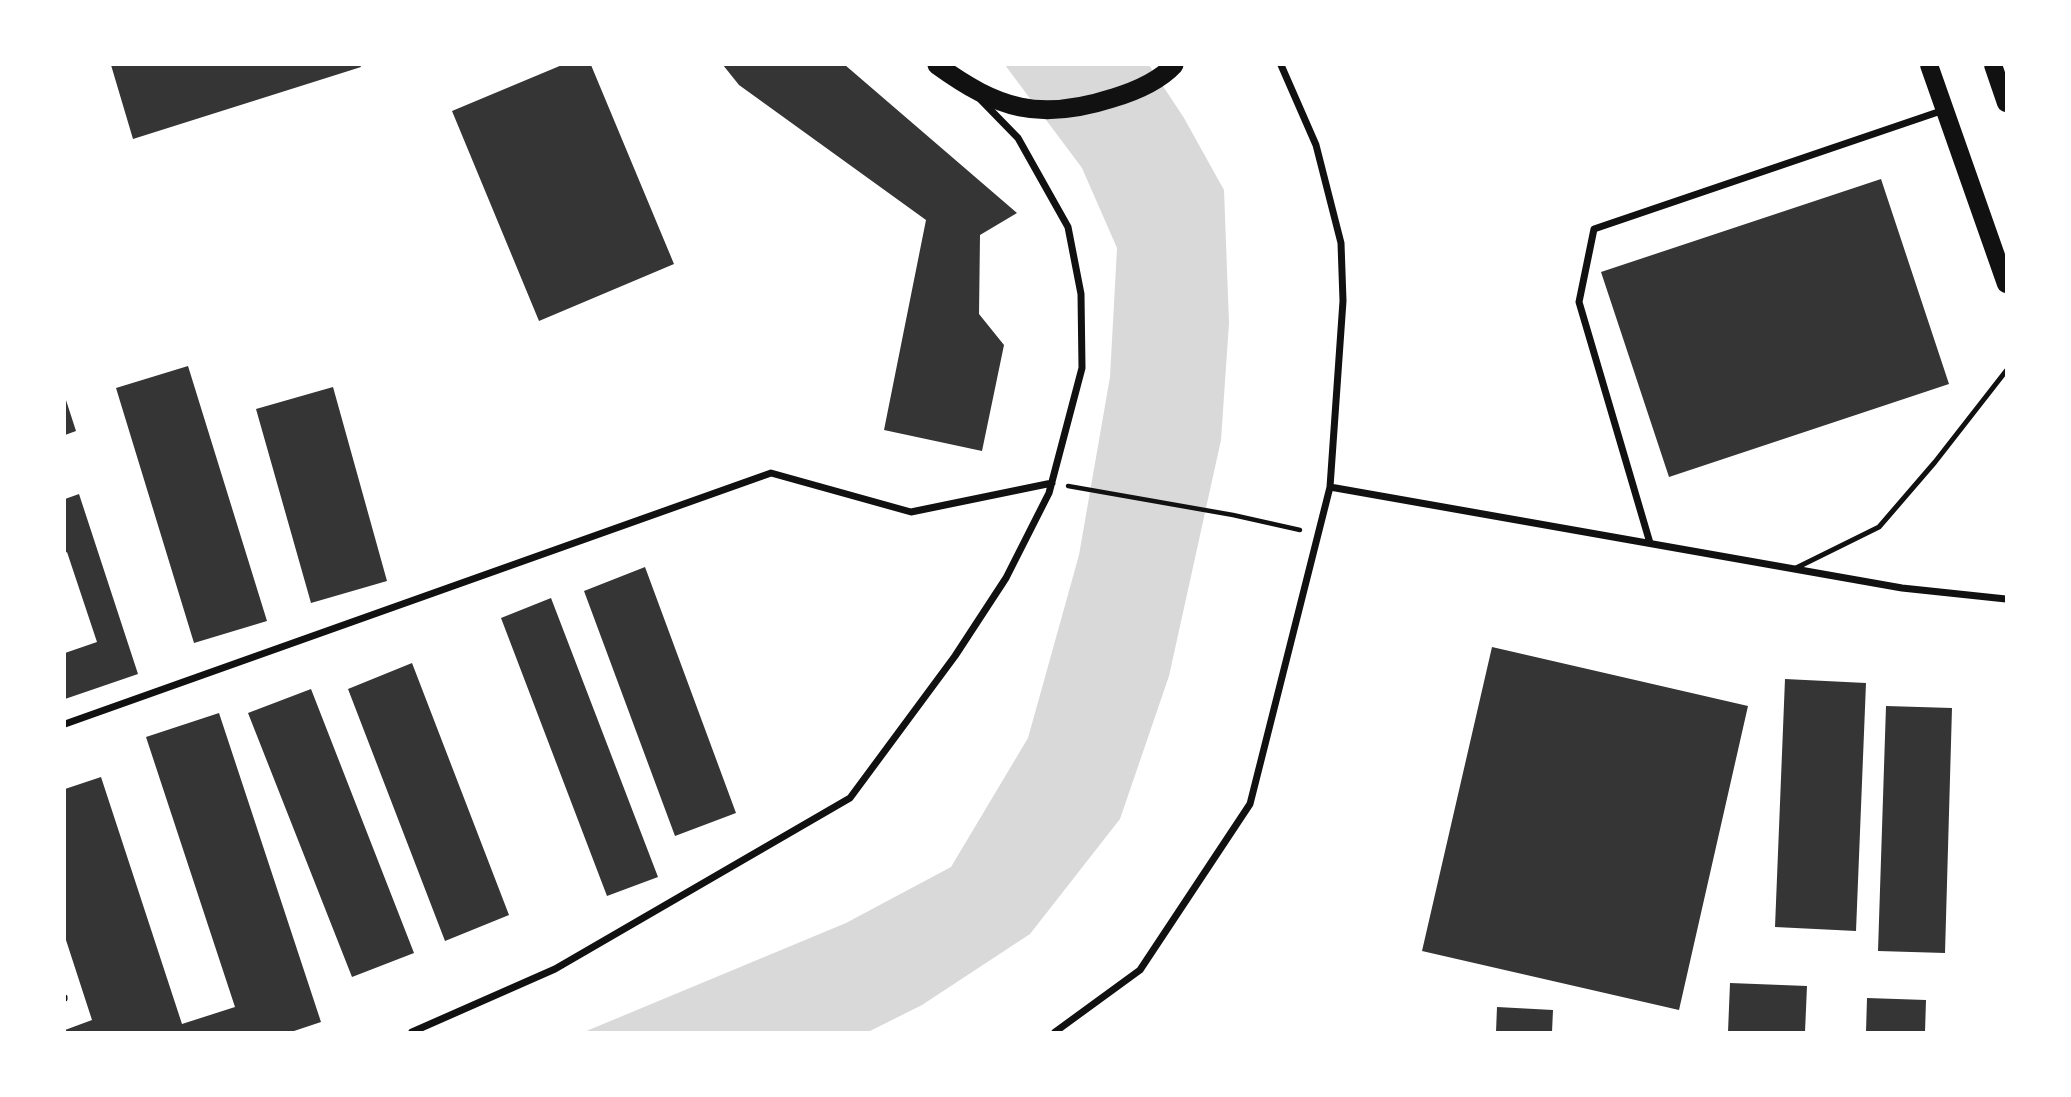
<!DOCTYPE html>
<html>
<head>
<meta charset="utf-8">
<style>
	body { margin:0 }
	#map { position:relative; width:2071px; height:1097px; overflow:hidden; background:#fff; font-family:"Noto Sans",sans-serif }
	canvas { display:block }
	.frame { position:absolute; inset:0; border:66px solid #fff; pointer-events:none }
</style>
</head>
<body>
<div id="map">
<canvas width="2071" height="1097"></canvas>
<div class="frame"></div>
</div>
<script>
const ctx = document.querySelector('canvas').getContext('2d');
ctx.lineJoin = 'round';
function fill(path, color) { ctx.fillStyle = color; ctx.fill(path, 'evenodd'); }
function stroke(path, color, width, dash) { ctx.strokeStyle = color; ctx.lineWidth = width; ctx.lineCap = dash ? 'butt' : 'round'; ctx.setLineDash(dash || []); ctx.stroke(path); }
fill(new Path2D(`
	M1005,65H1149L1184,118L1224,190L1229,323L1221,440L1169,676L1120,819L1030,934L922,1005L868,1032H584L846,923L951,867L1028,738L1079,555L1110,377L1117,248L1082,168Z`), '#d9d9d9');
fill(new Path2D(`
	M111,65H360L361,67L133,139Z
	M562,65H591L674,264L539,321L452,111Z
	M723,65H845L1017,213L980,235L979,314L1004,345L982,451L884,430L926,220L739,85Z
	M1881,179L1949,384L1669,477L1601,272Z
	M188,366L267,621L194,643L116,388Z
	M333,387L387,581L311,603L256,409Z
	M65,397L76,431L65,435Z
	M79,494L138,674L65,699V653L97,642L67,552L65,553V499Z
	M645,567L736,813L675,836L584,591Z
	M551,598L658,877L607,896L501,618Z
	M1492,647L1748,706L1679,1010L1422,951Z
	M412,663L509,915L445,941L348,689Z
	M1785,679L1866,683L1856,931L1775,927Z
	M311,689L414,953L352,977L248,713Z
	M1886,706L1952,708L1945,953L1878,951Z
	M219,713L321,1022L291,1032H65V1030L92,1020L65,937V789L101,777L182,1024L235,1007L146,737Z
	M1730,983L1807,986L1805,1032H1728Z
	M1867,998L1926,1000L1925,1032H1866Z
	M1497,1007L1553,1010L1552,1032H1496Z`), '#353535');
stroke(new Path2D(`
	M1068,486L1233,515L1300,530`), '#111', 4.5);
stroke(new Path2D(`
	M1796,568L1879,527L1935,462L2006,371
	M65,997V999`), '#111', 5);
stroke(new Path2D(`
	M1330,487L1902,588L2006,599
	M1650,543L1579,302L1594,229L1944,110
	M65,724L771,473L911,512L1052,483
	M412,1032L555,969L850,798L955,656L1006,578L1049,493L1082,368L1081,294L1068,227L1018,138L980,99
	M1055,1032L1140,970L1250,804L1330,487L1343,301L1341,243L1316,145L1281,65`), '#111', 7);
stroke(new Path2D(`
	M1929,65L2006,284
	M1993,65L2006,103`), '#111', 18);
stroke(new Path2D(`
	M937,65C998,109 1039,122 1113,98C1133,92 1159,81 1174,65`), '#111', 19);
</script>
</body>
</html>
